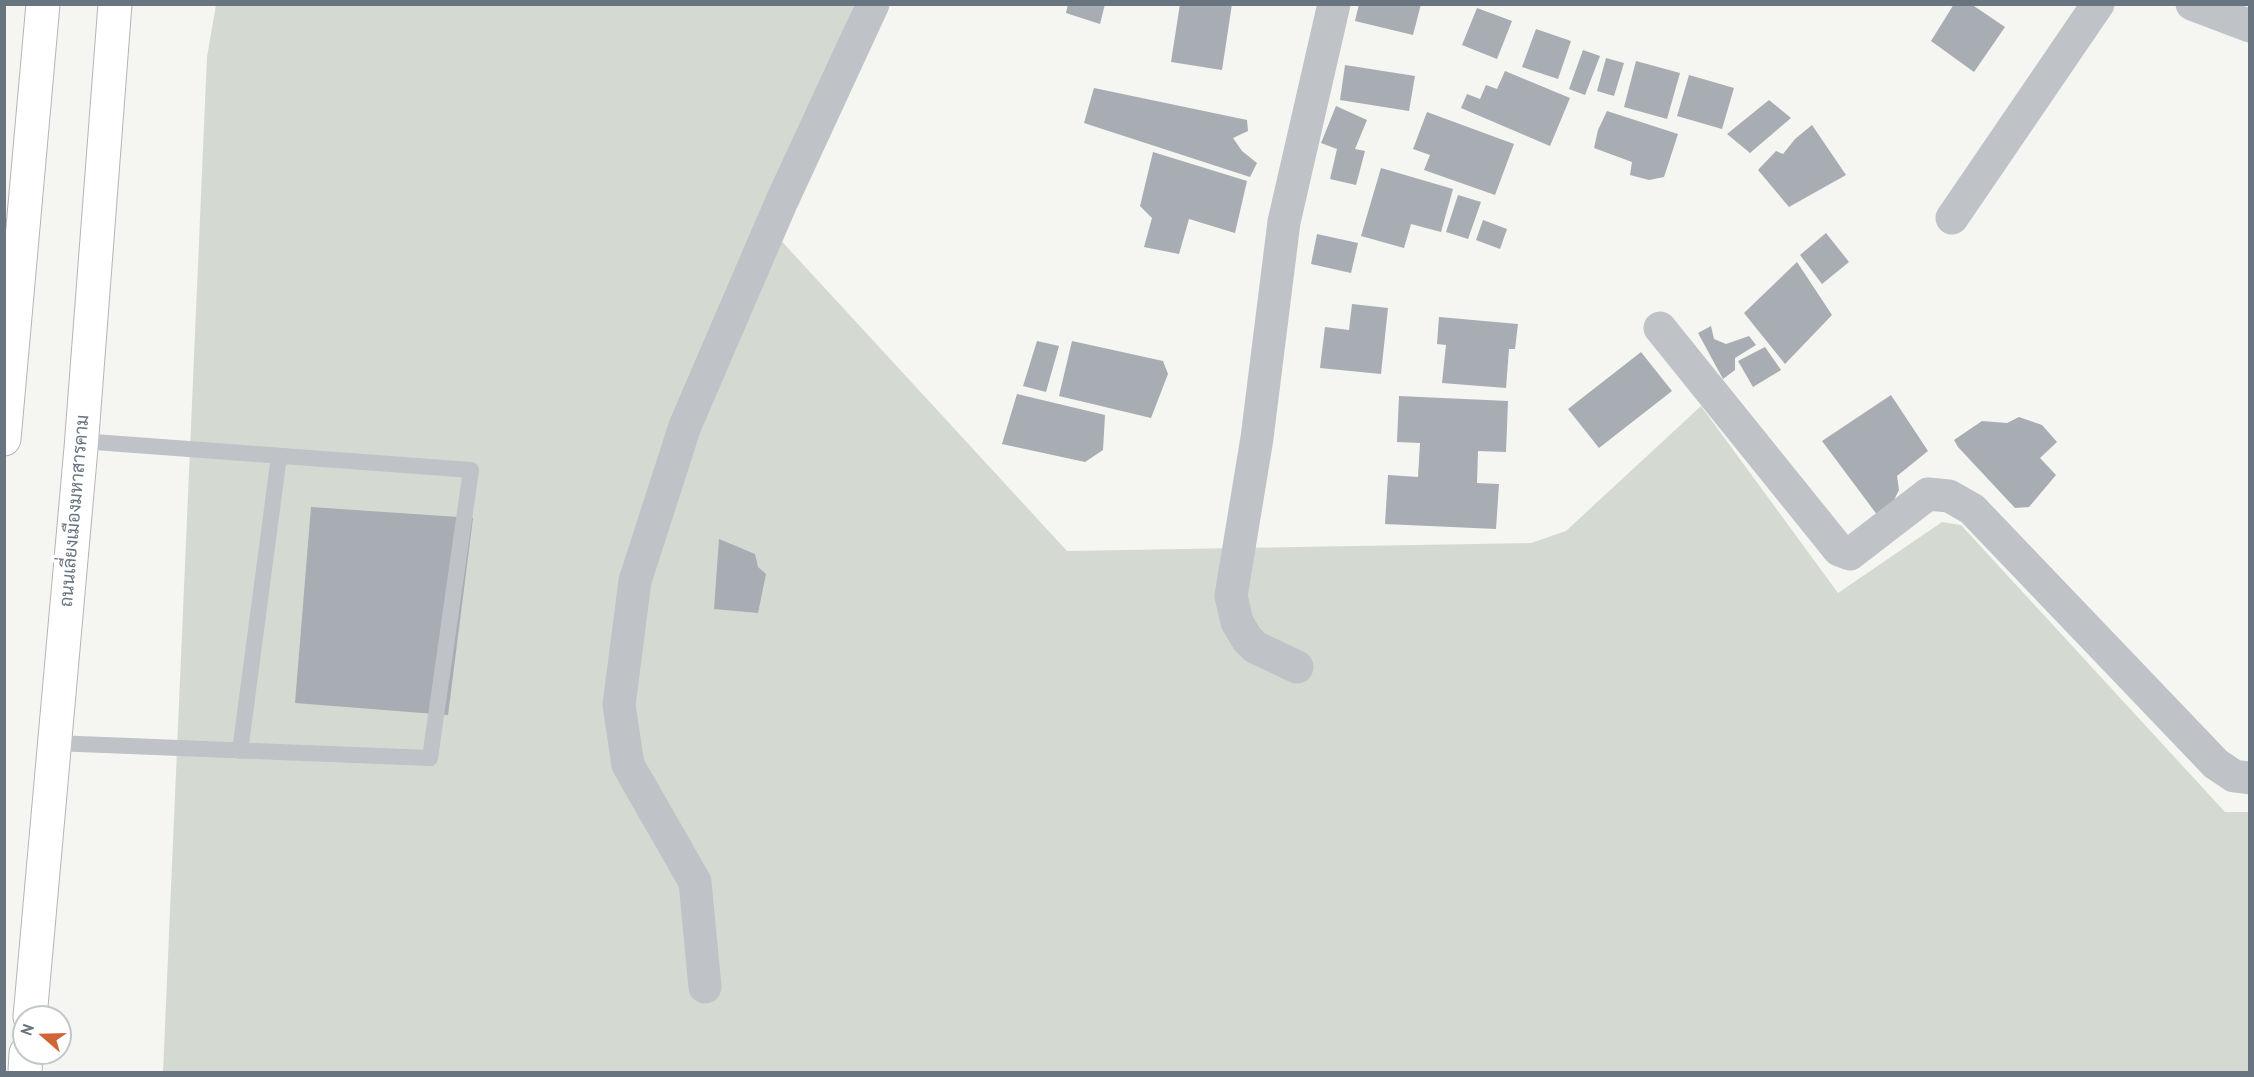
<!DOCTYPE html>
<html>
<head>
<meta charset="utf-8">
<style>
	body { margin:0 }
	#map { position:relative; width:2254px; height:1077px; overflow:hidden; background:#f5f5f2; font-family:"PT Sans",sans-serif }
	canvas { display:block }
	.frame { position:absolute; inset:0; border:6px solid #687480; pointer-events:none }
	.north { position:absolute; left:12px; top:1005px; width:60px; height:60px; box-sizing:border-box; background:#fff; border:2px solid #c3c7cc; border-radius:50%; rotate:290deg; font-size:16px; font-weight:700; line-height:24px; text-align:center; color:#687480 }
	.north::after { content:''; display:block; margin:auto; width:21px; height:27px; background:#d06538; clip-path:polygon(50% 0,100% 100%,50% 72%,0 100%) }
</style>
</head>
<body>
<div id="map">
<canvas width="2254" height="1077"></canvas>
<div class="frame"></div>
<div class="north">N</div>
</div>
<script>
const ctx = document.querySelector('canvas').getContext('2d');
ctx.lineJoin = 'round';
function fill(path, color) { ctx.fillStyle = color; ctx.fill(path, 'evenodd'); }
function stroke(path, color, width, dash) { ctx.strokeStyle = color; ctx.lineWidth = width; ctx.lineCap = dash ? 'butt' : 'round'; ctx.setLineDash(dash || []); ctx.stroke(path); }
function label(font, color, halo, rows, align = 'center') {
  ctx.font = font + ' "PT Sans",Sarabun,sans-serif'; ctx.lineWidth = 6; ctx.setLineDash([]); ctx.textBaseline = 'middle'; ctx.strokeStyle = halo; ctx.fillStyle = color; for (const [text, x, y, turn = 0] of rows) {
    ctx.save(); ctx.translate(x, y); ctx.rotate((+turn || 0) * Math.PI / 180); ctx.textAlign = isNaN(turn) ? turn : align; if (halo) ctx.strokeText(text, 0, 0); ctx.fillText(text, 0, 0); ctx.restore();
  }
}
fill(new Path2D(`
	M216,5H854L763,221L1067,551L1531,543L1566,531L1701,406L1838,593L1942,522L1961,525L2225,812H2249V1072H163L207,57Z`), '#d4dad2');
fill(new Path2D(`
	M1068,4H1105L1100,24L1066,13Z
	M1180,4H1232L1222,70L1171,62Z
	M1359,4H1421L1413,35L1355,21Z
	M1954,4H1971L2005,27L1974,72L1931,41Z
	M1477,8L1512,21L1497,59L1462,45Z
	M1536,29L1571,41L1558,79L1522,67Z
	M1583,50L1600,56L1585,95L1569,89Z
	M1606,58L1624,63L1614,96L1597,91Z
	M1636,61L1680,73L1667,119L1624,107Z
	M1345,65L1415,76L1409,111L1340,100Z
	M1505,71L1570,98L1550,146L1461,108L1467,94L1480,99L1486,85L1497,89Z
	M1689,75L1734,88L1722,129L1677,116Z
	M1094,88L1247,120L1248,131L1233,138L1242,151L1257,163L1250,177L1084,123Z
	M1769,100L1791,118L1750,153L1727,134Z
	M1336,106L1367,120L1355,149L1365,151L1356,185L1330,179L1337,149L1321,143Z
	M1607,111L1678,134L1664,177L1649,180L1630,175L1632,162L1594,148L1598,130Z
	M1427,112L1514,144L1495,195L1424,170L1430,155L1413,149Z
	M1812,125L1846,175L1789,207L1758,170L1776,151L1783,154L1795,139Z
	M1153,152L1247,181L1235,233L1189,219L1179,254L1144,247L1152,218L1140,206Z
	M1381,168L1453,189L1441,232L1411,224L1404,248L1361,236Z
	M1458,195L1481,202L1468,239L1446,232Z
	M1483,220L1507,229L1500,249L1476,240Z
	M1826,233L1849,262L1822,284L1800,255Z
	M1317,234L1358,243L1351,273L1311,264Z
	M1797,262L1832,315L1785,364L1744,313Z
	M1352,304L1388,308L1381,374L1320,368L1325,327L1349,330Z
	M1439,317L1518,324L1515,349H1509L1506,388L1442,383L1446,345L1437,344Z
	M1711,326L1714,339L1726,344L1749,336L1756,345L1735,358V370L1723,379L1698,333Z
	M1037,341L1059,346L1046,392L1023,386Z
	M1072,341L1163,361L1168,374L1151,418L1059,396Z
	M1765,347L1781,370L1753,387L1738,361Z
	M1641,352L1672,391L1599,448L1568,409Z
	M1017,394L1105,415L1103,450L1085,462L1002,444Z
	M1891,395L1928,451L1897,476L1899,490L1891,506L1878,516L1822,441Z
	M1399,396L1508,401L1506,452L1478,451L1477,483L1499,484L1496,529L1385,524L1388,475L1418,477L1420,443L1397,442Z
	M2019,417L2042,425L2057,442L2040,458L2056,475L2029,507L2015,508L1958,447L1954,440L1982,421L2007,423Z
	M311,507L473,518L448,715L295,703Z
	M719,539L755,554L758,567L766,574L758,613L714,609Z`), '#a7adb2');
const highway = new Path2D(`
	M4,439L43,4
	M30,1017L81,448L115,4
	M25,1072L26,1053`);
stroke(highway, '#b2b5b8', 35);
stroke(new Path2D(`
	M54,743L430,758L471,470L81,441
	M240,751L279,456`), '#bfc2c6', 16);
stroke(new Path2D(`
	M2192,4L2250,26
	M1952,218L2098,4
	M1660,328L1839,550L1850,554L1928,494L1949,496L1972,509L2216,764L2234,776L2250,778
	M1297,667L1255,647L1247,639L1237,622L1231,596L1257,438L1284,222L1334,4
	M705,987L695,882L628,765L619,705L635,581L685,426L781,203L873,4`), '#bfc2c6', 33);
stroke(highway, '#fff', 33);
label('18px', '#687480', '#fff', [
	["ถนนเลี่ยงเมืองมหาสารคาม",75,511,-85]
]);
</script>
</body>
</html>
